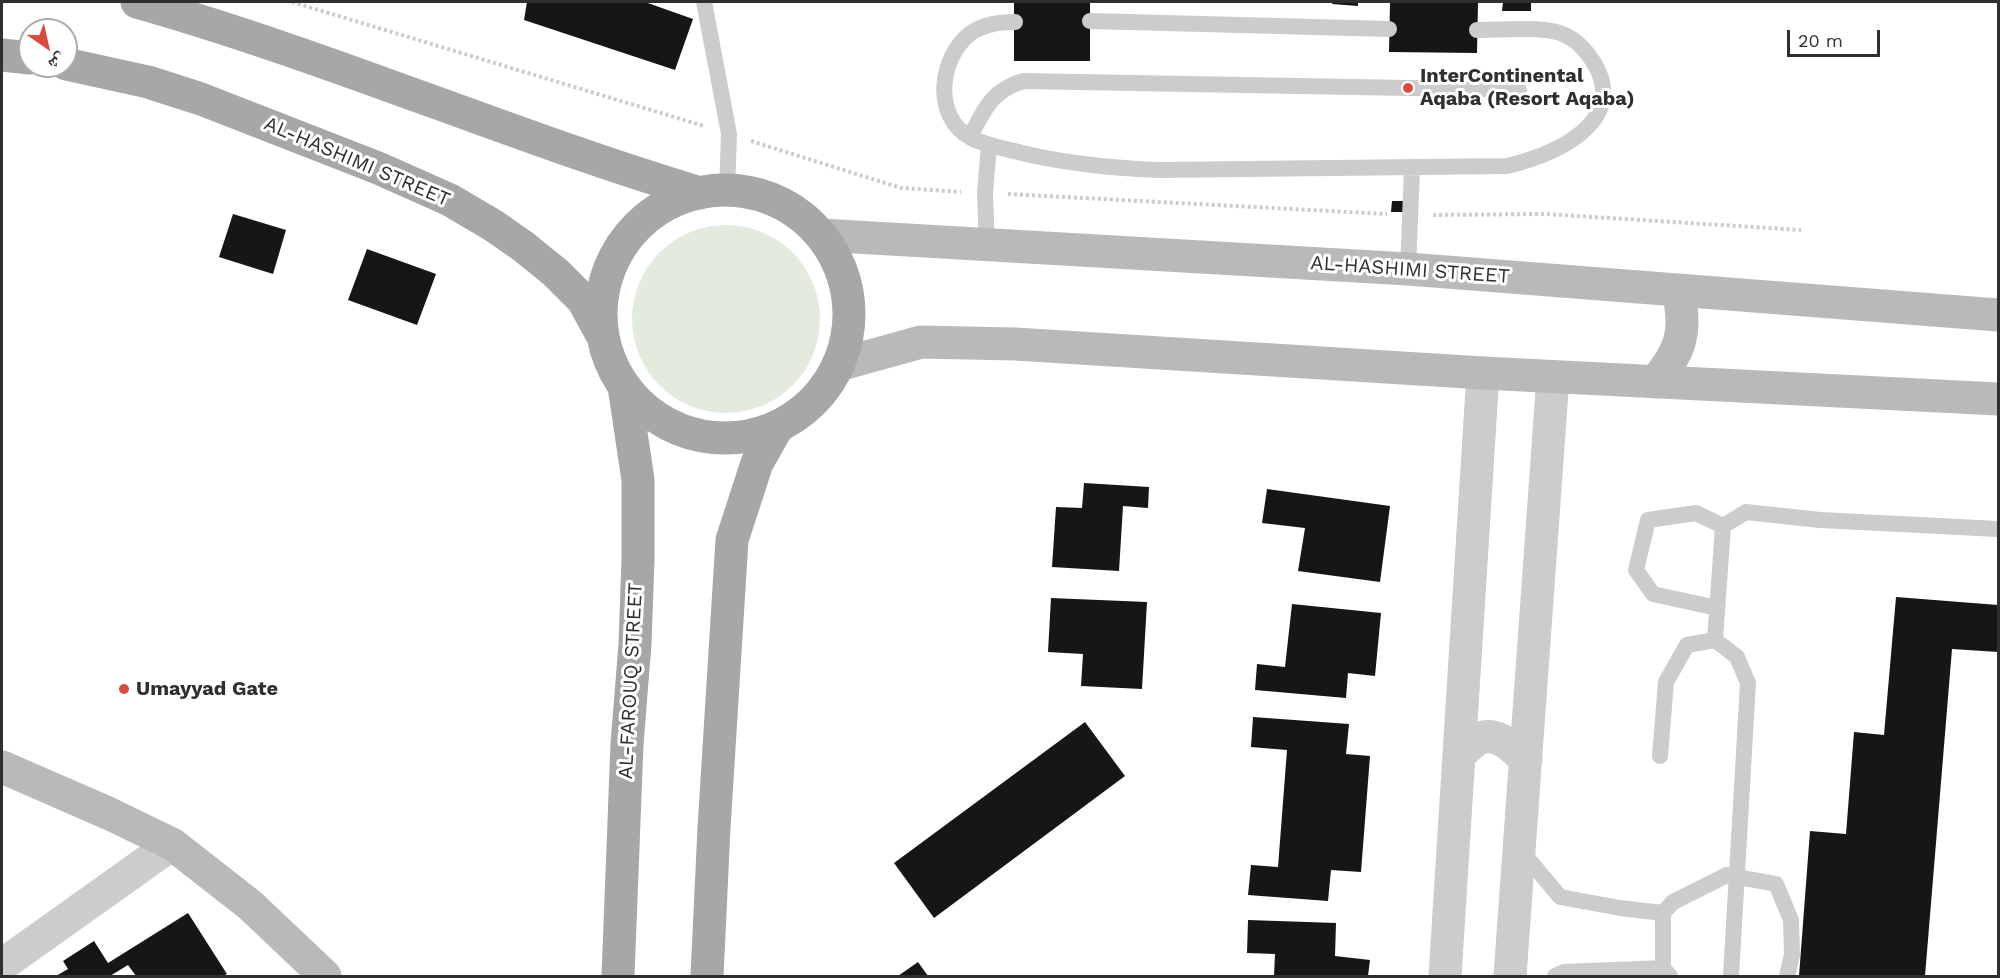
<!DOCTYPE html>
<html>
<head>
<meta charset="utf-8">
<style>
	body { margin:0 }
	#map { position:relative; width:2000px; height:978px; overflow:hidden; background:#fff; font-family:"Work Sans","Noto Naskh Arabic",sans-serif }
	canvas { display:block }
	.frame { position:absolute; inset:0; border:3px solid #2f2f2f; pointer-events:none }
	.north { position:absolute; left:18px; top:18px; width:60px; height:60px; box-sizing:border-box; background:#fff; border:2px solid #acacac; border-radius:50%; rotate:146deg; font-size:16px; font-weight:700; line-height:24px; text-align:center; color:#2f2f2f }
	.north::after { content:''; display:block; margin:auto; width:21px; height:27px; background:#da4a3d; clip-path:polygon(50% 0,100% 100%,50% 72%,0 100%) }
	.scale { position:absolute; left:1787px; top:30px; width:93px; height:27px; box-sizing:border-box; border:3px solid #2f2f2f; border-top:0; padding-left:8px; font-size:18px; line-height:21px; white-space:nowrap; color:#2f2f2f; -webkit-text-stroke:4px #fff; paint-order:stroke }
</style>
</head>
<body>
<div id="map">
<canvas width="2000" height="978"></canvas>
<div class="frame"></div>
<div class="north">ش</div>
<div class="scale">20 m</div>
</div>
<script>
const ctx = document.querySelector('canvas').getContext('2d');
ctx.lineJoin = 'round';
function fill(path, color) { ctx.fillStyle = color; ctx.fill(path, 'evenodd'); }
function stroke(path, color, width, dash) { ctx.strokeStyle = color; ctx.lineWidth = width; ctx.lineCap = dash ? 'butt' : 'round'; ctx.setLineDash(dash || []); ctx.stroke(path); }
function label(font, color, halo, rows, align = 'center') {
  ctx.font = font + ' "Work Sans",sans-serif'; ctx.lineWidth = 6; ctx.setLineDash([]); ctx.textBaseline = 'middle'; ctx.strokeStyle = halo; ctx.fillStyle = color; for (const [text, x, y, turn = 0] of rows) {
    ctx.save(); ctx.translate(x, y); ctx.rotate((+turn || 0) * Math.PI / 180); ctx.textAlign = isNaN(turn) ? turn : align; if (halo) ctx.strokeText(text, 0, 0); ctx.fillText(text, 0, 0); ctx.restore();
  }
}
fill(new Path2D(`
	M632 319a94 94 0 1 1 188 0a94 94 0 1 1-188 0Z`), '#e3ebde');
fill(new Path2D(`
	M527,2H645L693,19L675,70L524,20Z
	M1014,2H1090V61H1014Z
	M1333,2H1358V6L1332,4Z
	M1390,2H1478L1477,53L1389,52Z
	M1503,2H1531V11H1502Z
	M1392,201H1404L1403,212H1391Z
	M233,214L286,230L273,274L219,257Z
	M367,249L436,274L417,325L348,300Z
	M1084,483L1149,487L1148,508L1123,506L1119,571L1052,567L1056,507L1082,508Z
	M1267,489L1390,506L1380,582L1298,571L1305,528L1262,523Z
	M1896,597L1998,605V652L1952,649L1925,976H1799L1810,831L1846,834L1854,732L1884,735Z
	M1051,598L1147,602L1142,689L1081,686L1083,654L1048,652Z
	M1292,604L1381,613L1375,676L1348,673L1346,698L1255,690L1257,664L1285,667Z
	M1253,717L1349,724L1346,754L1370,756L1361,872L1331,870L1328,901L1248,895L1251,865L1278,867L1287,750L1251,747Z
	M1085,722L1125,776L934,918L894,863Z
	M188,913L227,974L223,976H136L128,965L110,976H56L68,969L63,961L94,941L108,963Z
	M1248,920L1336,923L1335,956L1370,960L1368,976H1274L1275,954L1247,953Z
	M918,962L928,976H898Z`), '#161616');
stroke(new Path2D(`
	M292,2L704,126
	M751,141L901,188L961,192
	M1008,194L1387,214
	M1433,215L1546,214L1801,230`), '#ccc', 4, [3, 3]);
stroke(new Path2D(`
	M704,2L729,134L727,190
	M1090,21L1389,29
	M1015,22C1000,22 984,24 971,33C939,57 932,117 971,138C983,144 997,147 1010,150C1059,163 1108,168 1159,170L1507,166C1553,156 1630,122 1594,63C1586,50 1575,38 1560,33C1540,26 1499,30 1477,30
	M970,137C984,110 991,91 1023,81L1519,90
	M987,244L985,193L989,145
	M1408,269L1412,169
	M1717,608L1653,594L1636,570L1648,520L1696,513L1723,526
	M1715,640L1723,526L1746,512L1820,520L1998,529
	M1660,756L1666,682L1687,645L1715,640L1737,657L1748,683L1731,976
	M1520,849L1560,897L1620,908L1663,913
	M1555,976L1564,972L1663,968
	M1670,976L1663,968V913L1673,902L1727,875L1776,884L1791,920L1792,955L1787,976`), '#ccc', 16);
stroke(new Path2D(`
	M1459,755C1465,751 1471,743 1478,739C1497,730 1513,748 1526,760
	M2,965L172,844
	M1445,976L1483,373
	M1510,976L1553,377`), '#ccc', 33);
stroke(new Path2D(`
	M821,235L1408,269L1998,315
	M838,365L921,342L1015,344L1483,373L1998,399
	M1655,382C1682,350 1687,331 1678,290
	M2,767L110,814L172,844L250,905L325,976`), '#b9b9b9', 33);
stroke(new Path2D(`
	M137,2C328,56 510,136 700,193
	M2,55L30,58
	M66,64L148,82L201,99L378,168L450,200L494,226L524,247L556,273L583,300L601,333
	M601 314a124 124 0 1 1 248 0a124 124 0 1 1-248 0Z
	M618,976L627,744L635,644L638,559V480L624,386
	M707,976L714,828L732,540L757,463L778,426`), '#a7a7a7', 33);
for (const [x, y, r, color] of [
	[1408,88,6,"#da4a3d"],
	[124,689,6,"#da4a3d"]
]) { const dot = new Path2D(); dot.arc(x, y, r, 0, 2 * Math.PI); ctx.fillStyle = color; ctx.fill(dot); stroke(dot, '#fff', 2); }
label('bold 20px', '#2f2f2f', '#fff', [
	["InterContinental",1420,76],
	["Aqaba (Resort Aqaba)",1420,99],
	["Umayyad Gate",136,689]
], 'left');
label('20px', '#2f2f2f', '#fff', [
	["AL-HASHIMI STREET",357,162,23],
	["AL-HASHIMI STREET",1410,270,4],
	["AL-FAROUQ STREET",631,681,-87]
]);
</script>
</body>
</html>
